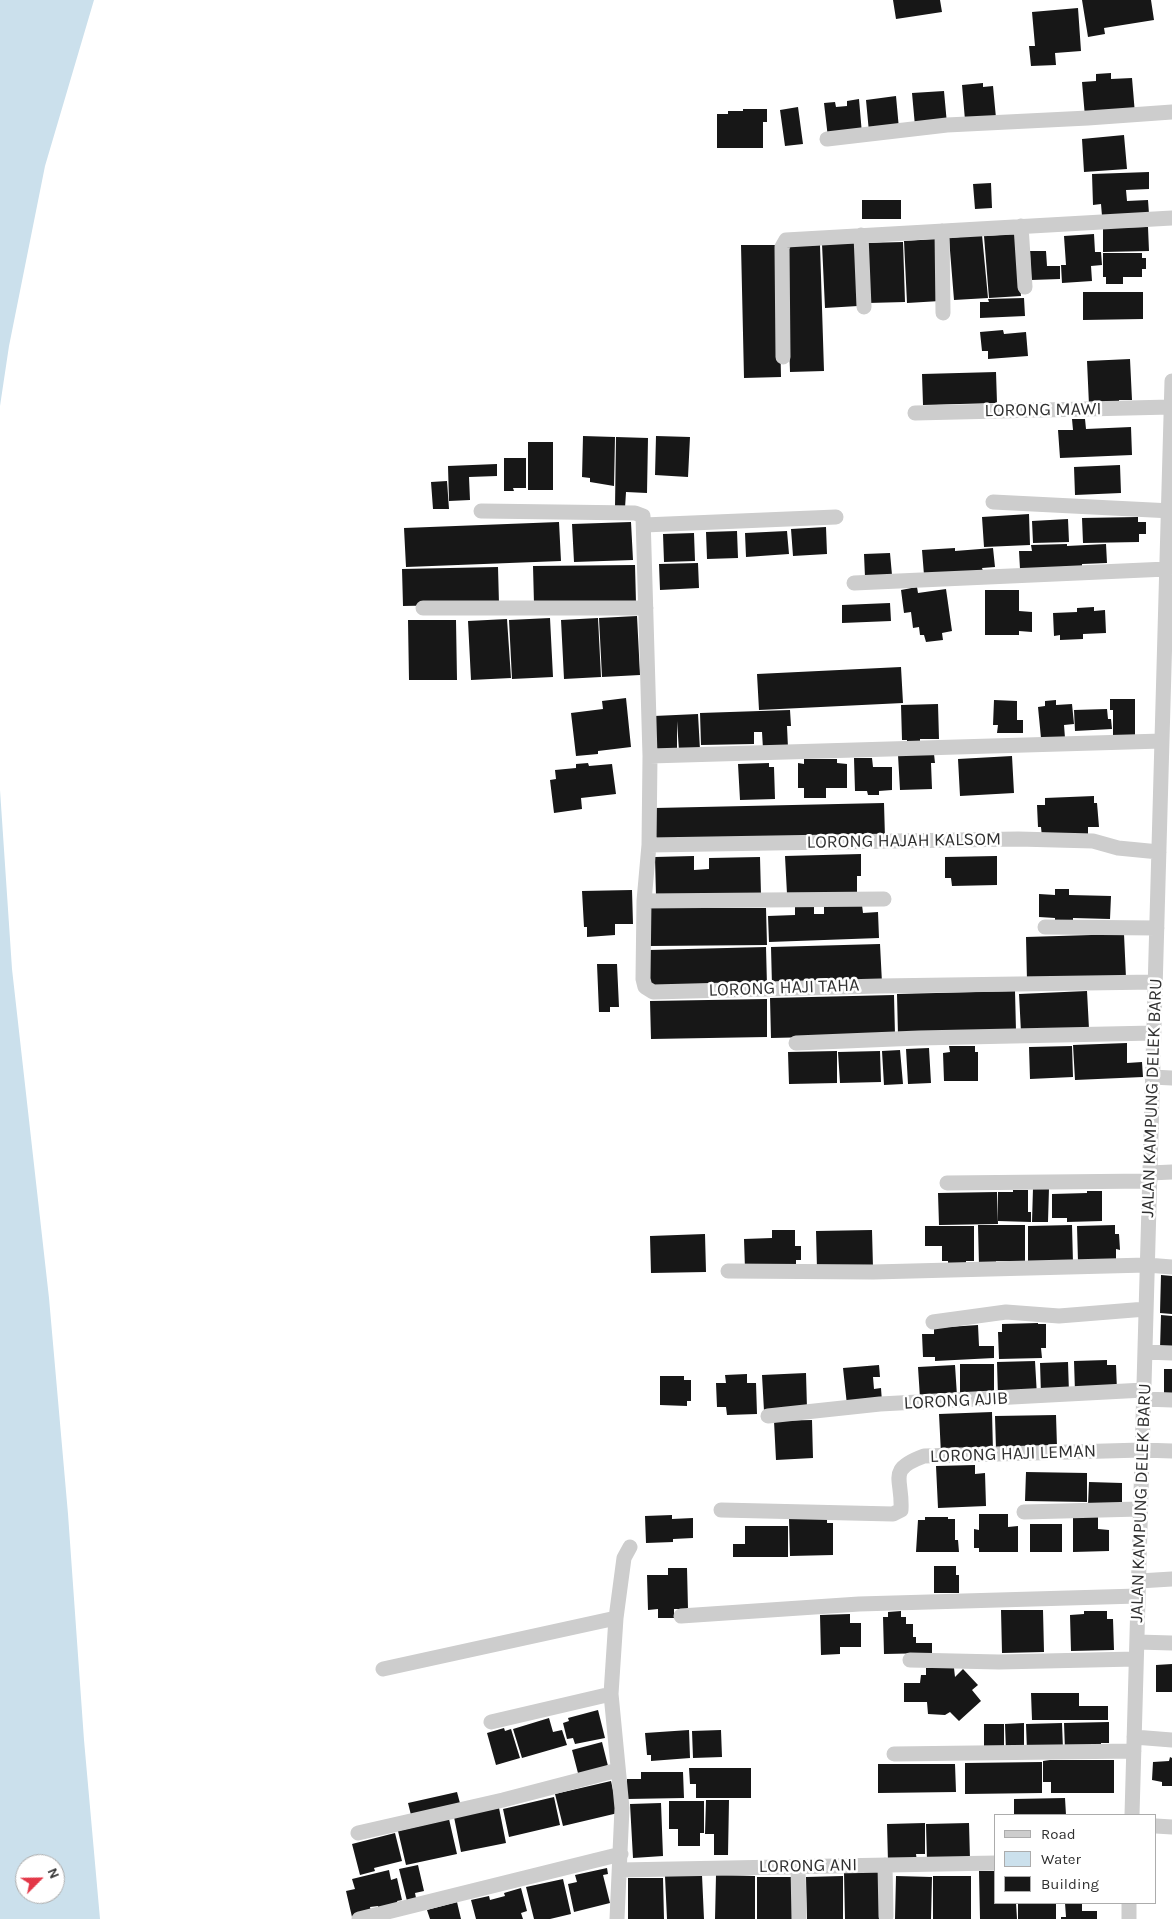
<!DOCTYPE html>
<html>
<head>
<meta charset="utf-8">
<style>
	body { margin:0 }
	#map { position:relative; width:1172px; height:1919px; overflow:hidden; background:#fff; font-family:Karla,sans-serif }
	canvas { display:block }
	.legend { position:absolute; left:994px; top:1814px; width:162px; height:90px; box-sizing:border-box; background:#fff; border:1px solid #acacac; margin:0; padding:6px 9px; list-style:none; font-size:15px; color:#303030 }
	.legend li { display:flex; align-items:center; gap:10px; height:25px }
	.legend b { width:25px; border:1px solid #acacac }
	.north { position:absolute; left:15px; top:1854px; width:50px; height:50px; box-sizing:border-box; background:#fff; border:1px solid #acacac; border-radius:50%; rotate:67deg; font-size:14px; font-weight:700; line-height:20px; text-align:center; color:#303030 }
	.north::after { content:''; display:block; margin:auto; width:18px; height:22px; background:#e33747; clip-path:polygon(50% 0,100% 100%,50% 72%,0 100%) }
</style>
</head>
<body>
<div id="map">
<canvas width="1172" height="1919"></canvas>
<ul class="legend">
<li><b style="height:6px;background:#cdcdcd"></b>Road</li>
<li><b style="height:14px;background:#cbe0ec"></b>Water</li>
<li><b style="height:14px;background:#171717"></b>Building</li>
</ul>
<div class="north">N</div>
</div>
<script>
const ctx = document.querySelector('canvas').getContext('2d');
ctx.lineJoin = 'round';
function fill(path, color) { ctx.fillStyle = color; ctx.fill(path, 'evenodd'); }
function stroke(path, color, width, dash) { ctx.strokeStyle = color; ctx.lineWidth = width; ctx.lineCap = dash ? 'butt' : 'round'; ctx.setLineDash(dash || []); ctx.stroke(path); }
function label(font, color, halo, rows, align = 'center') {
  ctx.font = font + ' Karla,sans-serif'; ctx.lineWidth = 5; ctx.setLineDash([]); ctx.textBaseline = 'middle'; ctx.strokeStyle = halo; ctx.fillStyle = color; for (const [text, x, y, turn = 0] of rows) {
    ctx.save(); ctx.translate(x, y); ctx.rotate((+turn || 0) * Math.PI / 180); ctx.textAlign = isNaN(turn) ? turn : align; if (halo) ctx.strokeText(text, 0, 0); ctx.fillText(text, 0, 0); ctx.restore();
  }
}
fill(new Path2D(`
	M0,0H94L45,166L9,346L0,406Z
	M0,790L12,969L49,1298L68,1514L84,1740L100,1919H0ZM25,1864H55V1894H25Z`), '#cbe0ec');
fill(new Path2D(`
	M893,0H940L942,12L896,19Z
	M1082,0H1151L1154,20L1104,28L1105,34L1088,37Z
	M1078,8L1081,51L1055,53L1056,65L1031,66L1029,46H1035L1032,12Z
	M1111,73V79L1132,78L1135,114L1085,117L1082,82L1096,81V74Z
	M983,83V87L993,86L996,118L965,120L962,85Z
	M944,91L947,124L915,126L912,93Z
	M896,96L899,129L869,132L866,100Z
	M859,99L862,134L828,138L824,103L835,102L836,107L847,106V101Z
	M798,107L803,144L785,146L780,110Z
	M743,109H767V122H763V148H717V114H728V111H743Z
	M1124,135L1127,169L1084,172L1082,139Z
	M1149,172V189L1126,190L1127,201L1148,200L1149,214L1102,216L1101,204L1093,205L1092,174Z
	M991,183L992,208L975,209L973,184Z
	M862,200H901V219H862Z
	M1148,227L1149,251L1103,252V228Z
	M1016,234L1021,296L989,298L984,236Z
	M1094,234L1095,252H1101L1102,265L1091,266L1092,281L1062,283L1061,265H1066L1064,236Z
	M982,235L988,298L954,300L949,238Z
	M937,239L940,301L907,303L904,241Z
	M903,242L905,302L868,303L866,243Z
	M856,243L858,306L825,308L822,244Z
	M741,245H778L781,377L744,378Z
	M820,245L824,371L790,372L786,246Z
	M1030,251H1046L1047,266H1060V279L1031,280Z
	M1103,253H1142V258H1146V269H1142V277H1123V284H1106V277H1103Z
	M1083,292H1143V319L1083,320Z
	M1024,298L1025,316L980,318V302H989L988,299Z
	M1003,330L1004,334L1026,332L1028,356L988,359V351H982L980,332Z
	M1130,359L1132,400H1119V404L1089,405L1087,361Z
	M996,372L997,403L923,405L922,374Z
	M1072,419H1085L1086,429L1131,427L1132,455L1060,458L1058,430H1073Z
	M583,436L615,437L614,486L590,482V478L582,477Z
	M656,436L690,437L688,477L655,475Z
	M616,437L648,438L647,493L626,492L625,508L615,507Z
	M528,442H553V490H528Z
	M504,458H526V488H513L514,491H504Z
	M497,464V476L469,477L470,500L449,501L448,466Z
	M1120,465L1121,493L1075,495L1074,467Z
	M447,481L449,509H433L431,482Z
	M1029,514L1030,545L984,547L982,517Z
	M1138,517V522H1146V534H1139V542L1083,543L1082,518Z
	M1068,519L1069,542L1033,543L1032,521Z
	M559,522L561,561L406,567L404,528Z
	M631,522L633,560L574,562L572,524Z
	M826,527L827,554L793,556L791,529Z
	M737,531L738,558L707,559L706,532Z
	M787,531L789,554L746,557L745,533Z
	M694,533L695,561L664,562L663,534Z
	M1067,544V546L1106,544L1107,563L1082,564V566L1020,569L1019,551H1032L1031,545Z
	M955,548V551L993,548L995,567L982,568L983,571L924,575L922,550Z
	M890,553L892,575L865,577L864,554Z
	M698,563L699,588L660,590L659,564Z
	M635,565L636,603L534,604L533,566Z
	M498,567L499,604L403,606L402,569Z
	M917,587L918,593L946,589L952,631L942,633L943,640L926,642L924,635H920L919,627L913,628L911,612L904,613L901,590Z
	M985,590H1019V611L1032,612V632L1019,631V635H985Z
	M890,603L891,621L842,623V605Z
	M1094,607V611L1105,610L1106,633L1083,634V639L1060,640V635L1054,636L1053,613L1077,612V608Z
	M637,616L640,675L602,677L599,618Z
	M550,618L553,677L512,679L509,620Z
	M598,618L601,677L564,679L561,620Z
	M507,619L511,678L471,680L468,621Z
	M408,620H456L457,680H409Z
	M901,667L903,703L759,710L757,674Z
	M626,698L631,747L598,751V754L576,756L571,713L603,709L602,701Z
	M1110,699H1135V739H1113V710H1110Z
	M994,700L1017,701V720H1023V733H997L998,725H993Z
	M1056,700V705L1072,704L1074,724L1064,725L1065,738L1055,739V737L1041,738L1038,707L1045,706V701Z
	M938,704L939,739H920V745H907V740H902L901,705Z
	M1107,709L1108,719H1111L1112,729L1075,731L1074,710Z
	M790,710L791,726H787L788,748L763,749L762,732H754V744L701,745L700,713Z
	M698,714L700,750L679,751L677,721V751L655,752L654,716Z
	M934,754L935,763H931L932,789L900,790L898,755Z
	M1012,756L1014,793L960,796L958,759Z
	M854,758H872L873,767H892V790L879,791V795H868L867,791H855Z
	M804,759H837V763L847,764V788H826V798H804V788H798V763L804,764Z
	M588,763L589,766L612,764L616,794L581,798L582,809L554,813L550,780L556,779L555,770L576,768V764Z
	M769,763V767H774L775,799L740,800L738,764Z
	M1094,796V803H1097L1099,827H1088V834L1042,837L1041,827H1038L1037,805H1045V798Z
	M884,803L885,838L656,844L655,808Z
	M861,854V876H857V892L787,894L785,856Z
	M694,856V870L709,869V858L760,857L761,895L656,896L655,857Z
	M997,856V885L952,886L951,878H945V857Z
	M1055,889H1069V895L1111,896L1110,919L1073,918V925H1055V918L1039,917V894L1055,895Z
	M632,890L633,924H615V935L587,937V927H584L582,891Z
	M814,905V914H824V906L862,905L863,913L878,912L879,938L769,942L768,916L795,915V906Z
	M650,908H766L767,945L650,946Z
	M1124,934L1126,978L1027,981L1026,937Z
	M880,944L882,983L772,986L771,947Z
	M766,947L767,986L650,989L649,950Z
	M597,964H617L619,1007H610V1012H599Z
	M1015,991L1016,1031L898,1035L897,994Z
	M1087,991L1089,1029L1021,1032L1019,994Z
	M894,995L895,1035L771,1038L770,998Z
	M767,999V1037L651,1039L650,1001Z
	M1127,1043V1063L1142,1062L1143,1077L1075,1080L1073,1045Z
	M949,1046H975V1052H978V1081H944L943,1053L950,1052Z
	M1072,1046L1073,1077L1030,1079L1029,1047Z
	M929,1048L931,1083L908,1084L906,1049Z
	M900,1050L903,1084L884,1085L882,1051Z
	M837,1051V1083L789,1084L788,1052Z
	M880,1051L881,1082L840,1083L838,1052Z
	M1033,1188H1049L1048,1222H1032Z
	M1013,1190H1028V1212H1031V1222L998,1221V1192H1013Z
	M1087,1191H1102V1221L1067,1222V1218H1052V1194L1087,1193Z
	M997,1192L998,1224L939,1225L938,1193Z
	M978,1225H1025V1261H996V1266H979Z
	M1072,1225L1073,1263H1028V1226Z
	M1115,1225V1234H1119L1120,1250L1116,1249V1261L1078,1262L1077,1226Z
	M925,1226H974V1261H966V1266L948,1267V1261H942V1246H925Z
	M772,1230H795V1246H801V1260H796V1270L745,1269L744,1239L772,1238Z
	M872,1230L873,1268L817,1269L816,1231Z
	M705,1234L706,1272L651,1273L650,1236Z
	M1161,1275L1172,1276V1314L1160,1313Z
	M1161,1315L1172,1316V1349H1160Z
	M1038,1323V1324H1046V1348H1041L1042,1358L999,1359L998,1332H1002V1324Z
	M978,1325L979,1346H994V1358L935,1361V1357H923L922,1334H934V1328Z
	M1107,1360V1365H1116L1117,1391L1075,1392L1074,1361Z
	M1035,1361L1037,1396L998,1397L997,1362Z
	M1068,1362L1069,1393L1041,1394L1040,1363Z
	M960,1364H994V1397H960Z
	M879,1365L880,1377H873L874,1389L881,1388L882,1402L847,1405L843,1368Z
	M955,1365L957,1396L920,1398L918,1367Z
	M1164,1369H1172V1393H1164Z
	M806,1373L807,1409L764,1411L762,1375Z
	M747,1374V1383H756L757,1414L727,1415L726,1407H717L716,1383H726L725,1375Z
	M660,1376H684V1380H691V1401H687V1406L660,1405Z
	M992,1412L993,1452L941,1454L939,1414Z
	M1056,1415L1057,1447L996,1449L995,1416Z
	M812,1420L813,1458L776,1460L774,1421Z
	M975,1465V1474L985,1473L986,1506L938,1508L936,1466Z
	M1026,1472L1087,1473V1502L1025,1501Z
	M1089,1482L1122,1483V1506L1088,1505Z
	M979,1514H1008V1527L1018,1526V1552H979V1548H974V1529L979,1530Z
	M672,1515V1519L693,1518V1538L673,1539V1542L646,1543L645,1516Z
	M1073,1516H1098V1529L1109,1530V1551L1073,1552Z
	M925,1517H948V1519H955V1540H958L959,1552H916L918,1520H925Z
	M827,1518V1523H833V1555L790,1556L789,1519Z
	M1030,1524H1062V1552H1030Z
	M745,1526H788V1557H733V1544H745Z
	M934,1566H956V1575H959V1593H934Z
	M668,1568H687L688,1609H674V1618H658V1609L648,1610L647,1575H668Z
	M1001,1610H1043L1044,1652L1002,1653Z
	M901,1611V1617H906V1624H913V1637H916V1643H932V1653L884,1654L883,1617H888V1612Z
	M1084,1611H1107V1619H1113L1114,1650L1071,1651L1070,1615L1084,1614Z
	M850,1614V1623H861V1647H840V1654L821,1655L820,1615Z
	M1172,1664V1692H1156V1665Z
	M926,1668H954L955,1677L963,1669L978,1685L972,1690L981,1701L959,1721L950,1712L945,1715L928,1714L927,1702H904V1683H920L921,1675H926Z
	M1031,1693H1079V1706H1108V1720H1032Z
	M598,1710L605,1738L575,1744L573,1738L567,1739L563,1723L569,1721L568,1718Z
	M549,1718L553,1732L562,1730L567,1745L522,1758L513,1729Z
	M1109,1722V1743H1101V1749L1065,1750L1064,1723Z
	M1024,1723V1751H1006L1005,1724Z
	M1062,1723L1063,1750L1027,1751L1026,1724Z
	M984,1724H1004V1748H984Z
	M504,1728L505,1731L511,1729L520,1758L496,1765L487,1733Z
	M689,1730L690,1758L651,1761V1755H647L645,1733Z
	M721,1730L722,1757L693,1758L692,1731Z
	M602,1742L609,1770L579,1777L572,1750Z
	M1170,1757L1172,1758V1786H1162V1782L1152,1780L1153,1762L1169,1761Z
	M1050,1760H1114V1793H1051V1782H1043V1761Z
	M1042,1762V1793L965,1794V1763Z
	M878,1764H955L956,1792L878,1793Z
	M689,1768H751V1798H696V1784H690Z
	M641,1772H683L684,1798L627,1799V1779H641Z
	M611,1781L618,1813L563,1826L555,1794Z
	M457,1792L461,1807L412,1819L408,1803Z
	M554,1797L560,1825L509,1837L503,1809Z
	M1065,1798L1066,1815H1014V1799Z
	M706,1800H729L728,1855H714V1834H705Z
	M669,1801H704V1833H700V1846H678V1829H669Z
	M661,1803L663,1856L633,1858L630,1804Z
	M499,1808L506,1843L461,1852L454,1817Z
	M449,1819L457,1854L406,1865L398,1831Z
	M925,1823V1854H916L917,1862H888L887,1824Z
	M969,1823L970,1860L927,1861L926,1824Z
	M395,1833L402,1861L374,1868L375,1871L360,1875L352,1844Z
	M418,1865L424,1891L415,1893L416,1898L407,1901L399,1869Z
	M607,1868L608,1874L603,1875L610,1903L574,1912L568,1884L577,1882L575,1875Z
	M389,1870L391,1880L397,1878L402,1900L397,1901L399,1906L379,1911L378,1906L370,1907L371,1912L352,1917L346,1891L355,1889L352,1879Z
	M979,1871H994V1875H996V1903H1016L1017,1919H980Z
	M844,1872H881L882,1919H845Z
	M702,1875L704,1919H667L665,1876Z
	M716,1875L755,1876V1919H715Z
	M843,1876V1919H807L806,1877Z
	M896,1876L932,1877L931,1919H895Z
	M933,1876H971V1919H933Z
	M757,1877H793L794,1919H757Z
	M628,1878H663L664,1919H628Z
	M563,1879L571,1914L550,1919H534L526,1887Z
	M521,1888L527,1911L521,1913L523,1919H476L471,1900L489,1896L490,1900L505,1896L504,1893Z
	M457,1902L461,1919H430L427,1910Z
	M1018,1903H1056V1919H1018Z
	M1065,1903H1082V1911H1097V1919H1061V1917H1066Z`), '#171717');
stroke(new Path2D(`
	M827,139L947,125L1088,118L1172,112
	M1021,226L1025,287
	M942,231L943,313
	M861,235L864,307
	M783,357L782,247L786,240L1172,218
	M915,413L1171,407
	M993,502L1172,511
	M481,511L635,513L643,516L650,756L649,845L644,901L643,979L645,987L653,992L880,986L1155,982
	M644,525L836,517
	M854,583L1167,569
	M423,608H646
	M650,756L1162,741
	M649,845L1018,839L1093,841L1118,848L1159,852
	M644,901L884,899
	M1045,927L1157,928
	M796,1043L919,1038L1154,1033
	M1152,1077L1172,1078
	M1150,1173L1172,1172
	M947,1183L1150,1181
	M728,1271L873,1272L1147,1265L1172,1267
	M933,1322L1006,1312L1059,1316L1146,1309
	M1145,1352L1172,1353
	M1144,1399L1172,1400
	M768,1416L880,1404L1144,1390
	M721,1510L893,1514L901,1510C903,1478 886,1470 924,1456L1142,1450L1172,1451
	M1024,1512L1140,1509
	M1139,1581L1172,1579
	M681,1616L859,1604L1138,1596
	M1137,1642L1172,1643
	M910,1660L999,1662L1136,1659
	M383,1669L616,1618
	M491,1722L611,1694
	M1134,1737L1172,1740
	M894,1754L1134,1751
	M1132,1815L1172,381
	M1156,1826L1172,1827
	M358,1833L503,1800L618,1770
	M885,1865L886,1916
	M798,1866L799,1919
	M620,1870L996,1863
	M359,1919L621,1854
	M617,1919L622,1808L611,1694L616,1618L624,1558L630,1547
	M1129,1919V1903`), '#cdcdcd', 15);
label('18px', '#303030', '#fff', [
	["LORONG MAWI",1043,410,-1],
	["LORONG HAJAH KALSOM",904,841,-1],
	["LORONG HAJI TAHA",784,988,-2],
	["JALAN KAMPUNG DELEK BARU",1152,1098,-88],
	["LORONG AJIB",956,1401,-3],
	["LORONG HAJI LEMAN",1013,1454,-2],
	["JALAN KAMPUNG DELEK BARU",1141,1503,-88],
	["LORONG ANI",808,1866,-1]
]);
</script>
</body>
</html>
